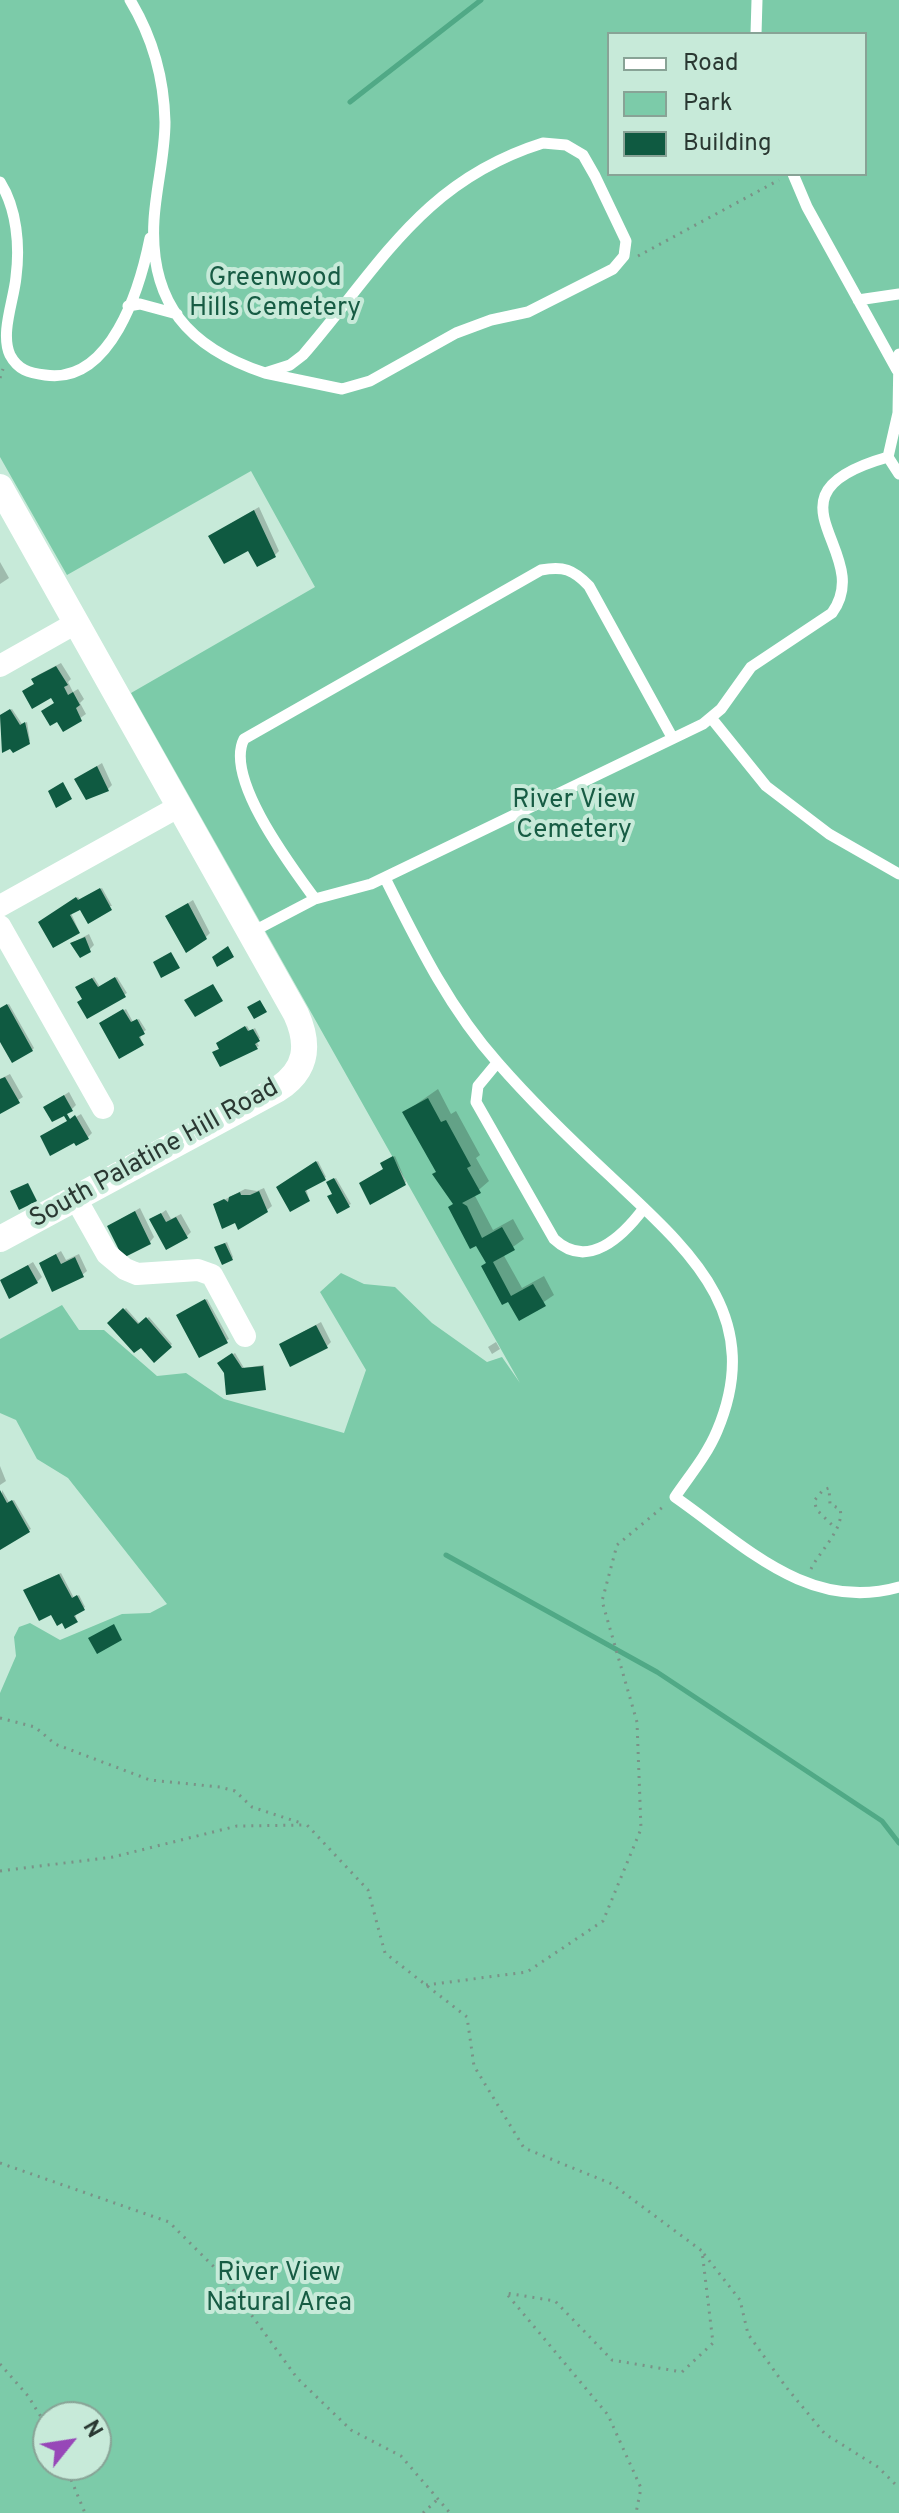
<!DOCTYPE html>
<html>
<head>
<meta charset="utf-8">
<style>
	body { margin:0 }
	#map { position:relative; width:899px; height:2513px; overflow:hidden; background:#c7ead9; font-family:Overpass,sans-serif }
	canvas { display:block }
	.legend { position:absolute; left:607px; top:32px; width:260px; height:144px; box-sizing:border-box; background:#c7ead9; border:2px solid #88a396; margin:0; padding:10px 14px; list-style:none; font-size:24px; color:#2a3832 }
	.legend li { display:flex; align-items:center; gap:16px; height:40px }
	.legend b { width:40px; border:2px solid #88a396 }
	.north { position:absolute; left:32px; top:2401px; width:80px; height:80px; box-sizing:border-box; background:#c7ead9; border:2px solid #88a396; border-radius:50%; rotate:60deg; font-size:22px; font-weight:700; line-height:32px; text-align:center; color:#2a3832 }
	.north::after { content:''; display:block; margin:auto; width:28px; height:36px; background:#9747b8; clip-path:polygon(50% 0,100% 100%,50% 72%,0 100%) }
</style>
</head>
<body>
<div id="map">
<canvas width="899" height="2513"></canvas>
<ul class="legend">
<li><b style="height:10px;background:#fff"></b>Road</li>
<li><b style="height:22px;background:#7ccba9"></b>Park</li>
<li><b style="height:22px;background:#0f5a41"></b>Building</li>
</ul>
<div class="north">N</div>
</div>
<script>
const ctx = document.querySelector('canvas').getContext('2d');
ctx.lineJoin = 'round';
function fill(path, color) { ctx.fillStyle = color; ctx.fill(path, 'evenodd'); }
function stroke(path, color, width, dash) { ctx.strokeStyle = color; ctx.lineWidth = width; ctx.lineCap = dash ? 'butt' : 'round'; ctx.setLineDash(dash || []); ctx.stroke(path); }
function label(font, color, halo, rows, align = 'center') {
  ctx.font = font + ' Overpass,sans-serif'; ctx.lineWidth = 8; ctx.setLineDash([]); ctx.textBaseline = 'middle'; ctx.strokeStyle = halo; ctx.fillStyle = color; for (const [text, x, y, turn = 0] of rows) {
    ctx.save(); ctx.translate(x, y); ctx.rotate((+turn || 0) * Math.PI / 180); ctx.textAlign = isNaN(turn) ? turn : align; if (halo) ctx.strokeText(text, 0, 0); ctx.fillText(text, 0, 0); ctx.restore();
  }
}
fill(new Path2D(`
	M0,0H899V2513H0V1693L16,1656L14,1637L19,1627L30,1623L60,1640L122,1614L150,1613L167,1604L68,1478L37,1459L16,1420L0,1413V1339L62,1305L79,1330H104L157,1376L186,1373L224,1399L344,1433L366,1370L320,1292L341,1273L364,1284L395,1287L432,1323L487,1362L502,1357L520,1383L131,693L315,587L251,471L67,575L0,457ZM609,34H865V174H609ZM48,2417H96V2465H48Z`), '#7ccba9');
fill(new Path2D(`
	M259,507L279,551L275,555L210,536Z
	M0,562L9,578L0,584Z
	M61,663L71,679L68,682L73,692L78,689L84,699L80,703L86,714L63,730L52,696L24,691L36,683L34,679L38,675Z
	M12,709L22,724L27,722L30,741L3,750L0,715Z
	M102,763L112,785L107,790L76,779Z
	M102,888L112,906L81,907L71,913L79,931L42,921L78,897L80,900Z
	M193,900L210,933L206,937L168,916Z
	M89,934L94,945L89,950L72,943Z
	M94,977L100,987L117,977L127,993L88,1016L79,986Z
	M9,1004L34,1048L32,1050L0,1038V1009Z
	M126,1009L133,1022L139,1019L146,1030L140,1034L142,1044L103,1021Z
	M247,1026L250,1031L255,1028L260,1038L256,1041L259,1046L221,1065L220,1041Z
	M10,1074L23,1097L0,1112V1079Z
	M438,1089L451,1114L456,1111L480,1155L476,1158L489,1181L474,1194L493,1230L513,1219L524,1239L503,1254L522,1288L544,1276L554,1295L520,1318L405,1112Z
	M69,1092L76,1105L72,1109L46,1107Z
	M81,1114L92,1133L87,1138L44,1136Z
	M395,1156L406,1182L404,1184L386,1169L384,1162Z
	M318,1161L326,1177L306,1188L309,1199L281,1186Z
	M336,1178L351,1204L338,1211L330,1181Z
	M264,1188L272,1206L267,1210L236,1221L216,1204L245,1189L257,1191Z
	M140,1208L154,1237L150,1242L109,1226Z
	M166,1210L171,1219L181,1214L191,1232L187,1236L152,1220Z
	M227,1242L233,1257L232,1259L218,1246Z
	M61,1251L66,1260L79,1254L87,1271L82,1275L41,1263Z
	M33,1262L42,1277L37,1282L2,1281Z
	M207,1299L229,1339L200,1356L180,1314Z
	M126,1308L140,1324L149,1317L172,1344L154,1360L141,1345L110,1323Z
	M321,1322L331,1342L327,1346L281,1344Z
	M496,1342L500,1349L492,1354L488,1347Z
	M235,1353L244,1368L264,1365L265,1388L226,1372L221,1361Z
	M0,1466L6,1481L0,1485Z
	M2,1490L9,1502L14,1500L31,1529L0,1548Z
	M61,1573L74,1598L79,1595L85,1607L75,1613L77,1621L52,1612L27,1589Z`), '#0003');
stroke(new Path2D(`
	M350,102L481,0
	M446,1555L657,1672L882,1821L899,1843`), '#50a986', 5);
fill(new Path2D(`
	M254,510L276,557L257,567L248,551L224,564L208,536Z
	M56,666L68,685L64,687L68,695L73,692L80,705L76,708L82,721L63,732L57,722L50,726L41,711L54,703L51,698L32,709L22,691L34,684L31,679Z
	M10,709L20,725L25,722L30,744L13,753L10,749L2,753L0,715Z
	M97,766L109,791L86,800L74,779Z
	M63,782L72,799L56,808L48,791Z
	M100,888L112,910L88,924L80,910L70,915L80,933L53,948L38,922L76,897L78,900Z
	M188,903L207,939L186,953L165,916Z
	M85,937L91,952L80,958L70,943Z
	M228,946L234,957L217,967L212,957Z
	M171,952L180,968L161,978L153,962Z
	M115,977L126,997L87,1019L77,1002L82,999L75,987L92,978L98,987Z
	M213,984L223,1001L195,1017L184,1000Z
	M260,1000L267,1012L254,1019L247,1007Z
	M7,1004L33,1051L12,1063L0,1042V1008Z
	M123,1009L131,1022L137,1019L145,1034L139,1037L144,1045L119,1059L99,1023Z
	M245,1026L248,1031L253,1029L260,1041L255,1044L258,1049L220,1067L212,1052L219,1049L216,1043Z
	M5,1077L20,1103L0,1114V1079Z
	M64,1095L73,1111L67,1114L70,1119L75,1115L89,1139L76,1146L74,1143L50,1156L40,1136L67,1121L64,1116L52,1122L43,1107Z
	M428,1098L441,1122L446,1120L471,1166L467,1168L481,1193L462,1203L467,1206L482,1238L502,1227L515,1250L493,1262L511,1296L533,1284L546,1306L519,1321L508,1302L502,1305L481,1266L486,1263L476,1246L470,1249L448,1207L453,1204L432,1174L436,1172L402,1112Z
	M393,1156L406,1185L370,1205L359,1183L383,1169L380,1163Z
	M316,1161L326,1180L305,1191L310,1201L290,1212L276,1187Z
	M334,1178L350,1207L337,1214L327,1196L332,1194L326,1182Z
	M28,1183L37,1201L19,1210L10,1191Z
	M259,1191L268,1212L238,1230L235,1223L222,1229L213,1204L224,1199L228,1202L229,1197L240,1192L241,1195H250Z
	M135,1211L151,1244L123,1258L107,1226Z
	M161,1213L166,1222L176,1217L188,1238L166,1250L149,1219Z
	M225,1243L233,1260L222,1265L214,1247Z
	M56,1254L61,1264L75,1257L84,1277L52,1292L39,1263Z
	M28,1265L38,1283L9,1299L0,1280Z
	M205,1299L228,1343L199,1358L176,1315Z
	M123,1308L138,1324L146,1317L172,1347L154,1363L141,1348L134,1353L107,1323Z
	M316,1325L328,1348L290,1367L279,1344Z
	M232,1353L242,1368L263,1366L266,1390L226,1395L224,1373L217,1363Z
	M0,1490L7,1503L12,1500L30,1532L0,1550Z
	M59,1574L72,1598L77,1595L85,1610L74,1616L78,1622L65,1629L62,1623L57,1626L51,1615L39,1621L23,1590Z
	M114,1624L122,1640L97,1654L88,1638Z`), '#0f5a41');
stroke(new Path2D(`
	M638,256L779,180
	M0,378L3,369
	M811,1569C819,1552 845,1528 840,1509L830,1504L829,1488L823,1490L814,1501L817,1510L835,1528
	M0,1718L35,1727L55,1744L150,1780L220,1787L235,1791L252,1807L304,1824
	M0,1871L113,1857L237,1826L307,1825L368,1890L385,1953L467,2017L474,2066L524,2148L612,2184L702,2251L713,2343L682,2372L612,2360L555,2301L506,2293L608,2415L641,2488L636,2513
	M426,1985L527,1972L603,1921L641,1829L637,1722L602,1601L617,1545L664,1506
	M0,2163L169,2222L224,2277L297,2378L351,2430L401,2456L450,2513
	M704,2254L740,2300L748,2334L786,2387L825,2434L878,2467L899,2488
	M0,2364L28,2396L48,2428
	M65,2465L85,2513
	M423,2513L438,2499`), '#7a9287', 3, [2, 6]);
stroke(new Path2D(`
	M130,0C153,38 164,78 165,122C165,155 156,187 154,220C149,303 189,348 265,373
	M756,34L757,0
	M543,143L566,145L583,155L595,176L626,241L624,256L613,269L528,312L491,320L456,333L370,381L342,389L265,373L290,365L303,355C380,266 422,181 543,143Z
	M793,174L807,207L897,370
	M0,182C17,209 20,246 16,277C14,300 0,333 10,355C18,370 29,373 45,375C111,385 140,288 150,238
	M858,300L899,294
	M128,306L140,304L177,314
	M899,354L898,413L888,457L899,474
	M712,719L766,786L829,834L899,874
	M385,878C418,944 449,1008 498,1063C533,1103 570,1139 609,1175C686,1248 767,1313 717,1431C707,1455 690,1475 675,1497C744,1545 809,1613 899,1587
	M315,899C291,866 224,778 244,739L541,570C563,566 573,569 589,586L672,737
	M250,933L315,899L371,884L703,724L721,709L751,667L832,613C877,551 753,495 888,457
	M497,1063L478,1086L476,1102L554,1239C588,1271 623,1236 644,1208`), '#fff', 11);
stroke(new Path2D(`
	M0,666L76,623
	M0,906L178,807
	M0,926L103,1108
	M76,1199L107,1254L125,1269L137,1274L198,1270L212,1275L245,1336`), '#fff', 22);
stroke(new Path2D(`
	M0,487L296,1014C310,1045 307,1070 278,1089L0,1239`), '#fff', 26);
label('26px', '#175c44', '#c7ead9', [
	["Greenwood",275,280],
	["Hills Cemetery",275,310],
	["River View",574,802],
	["Cemetery",574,832],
	["River View",279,2275],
	["Natural Area",279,2305]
]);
label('26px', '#2a3832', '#c7ead9', [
	["South Palatine Hill Road",155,1155,-29]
]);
</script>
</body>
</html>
